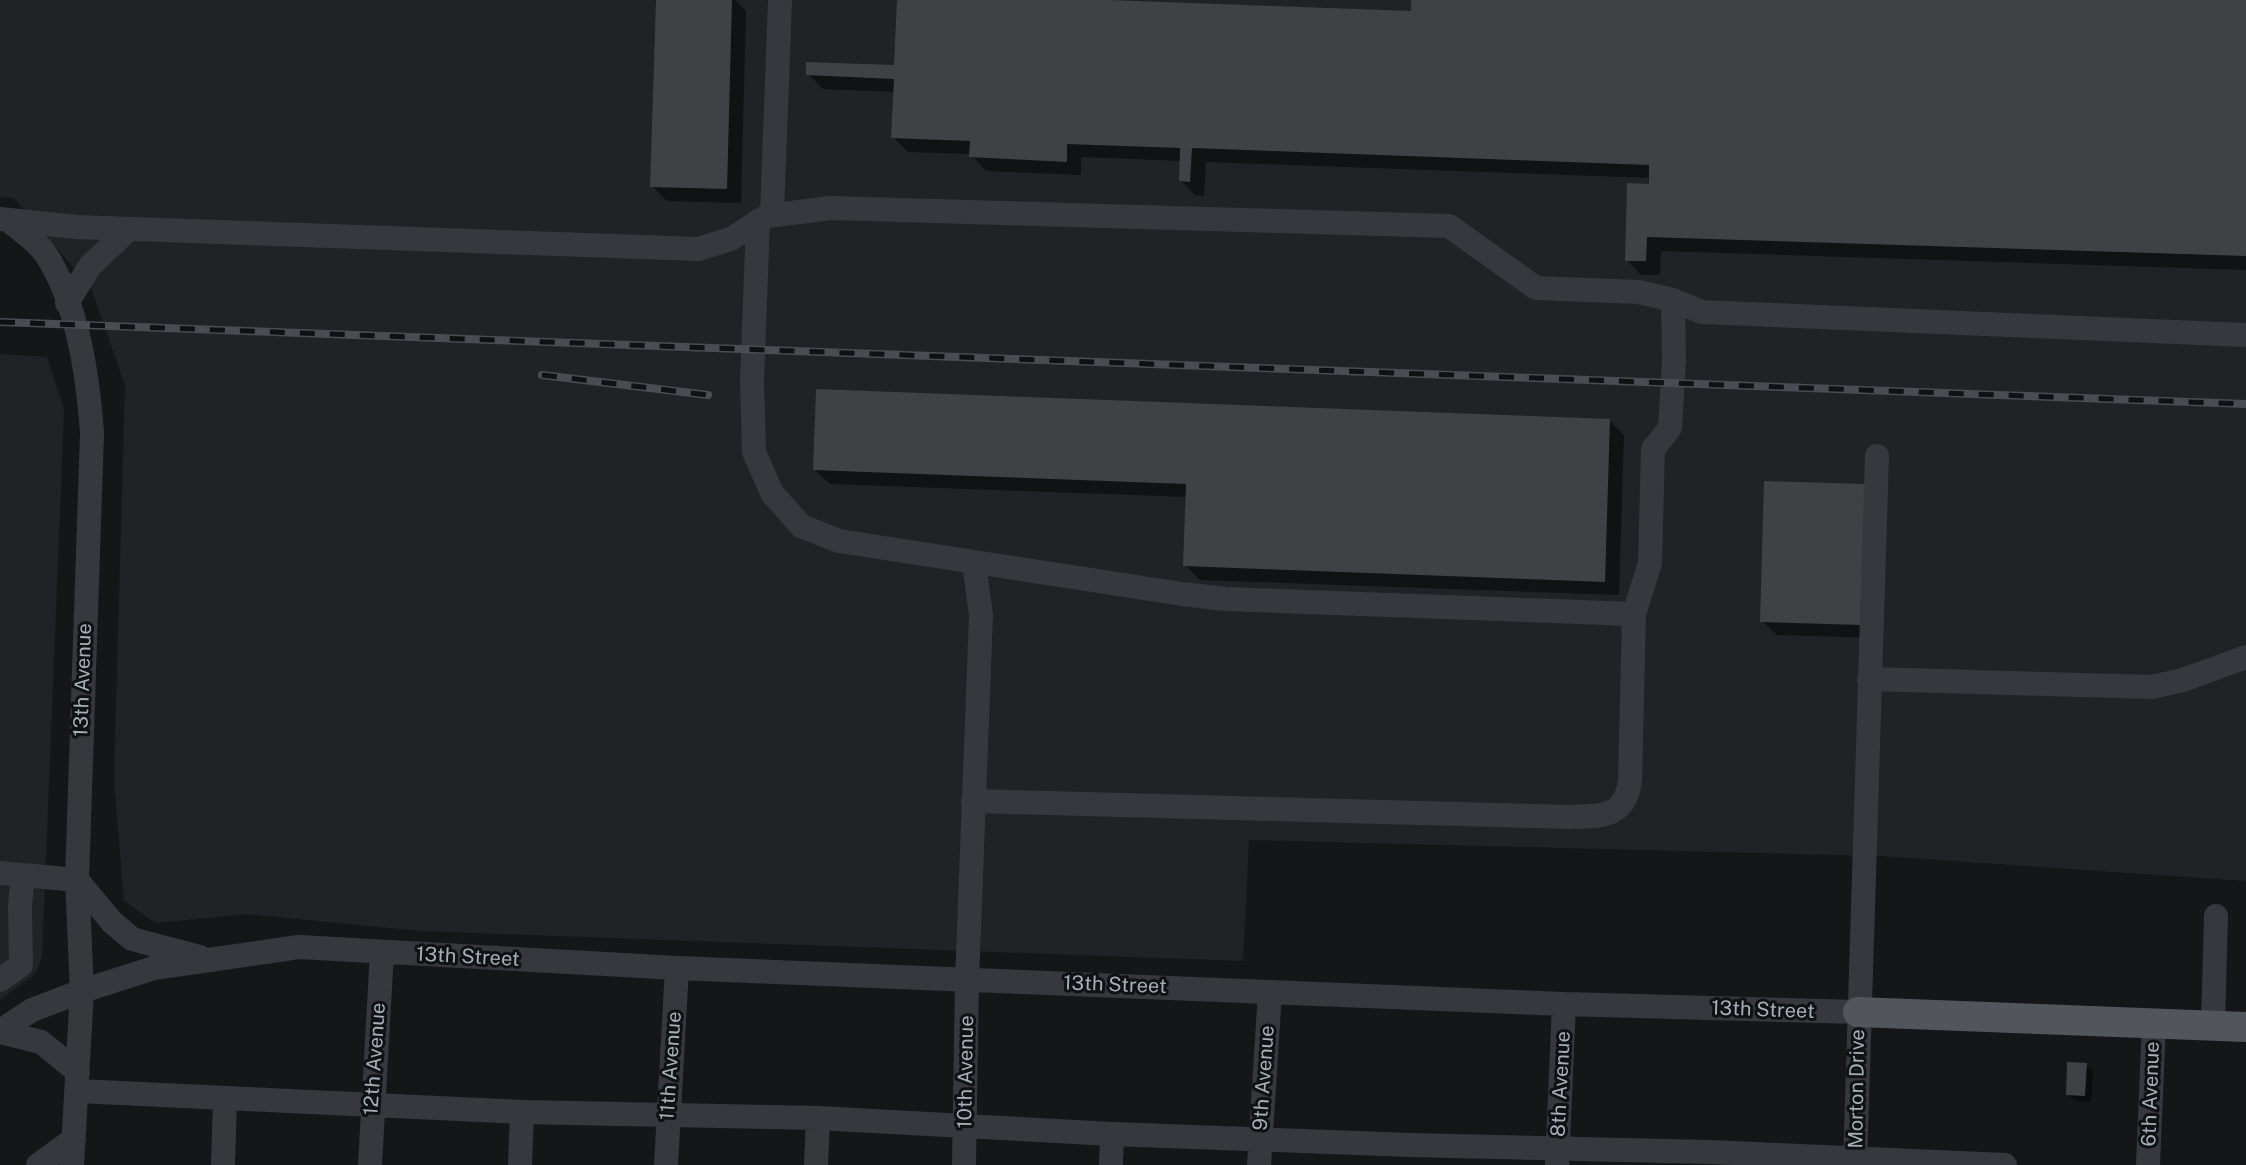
<!DOCTYPE html>
<html>
<head>
<meta charset="utf-8">
<style>
	body { margin:0 }
	canvas { display:block; background:#151618 }
</style>
</head>
<body>
<canvas width="2246" height="1165"></canvas>
<script>
const ctx = document.querySelector('canvas').getContext('2d');
ctx.lineJoin = 'round';
function fill(path, color) { ctx.fillStyle = color; ctx.fill(path, 'evenodd'); }
function stroke(path, color, width, dash) { ctx.strokeStyle = color; ctx.lineWidth = width; ctx.lineCap = dash ? 'butt' : 'round'; ctx.setLineDash(dash || []); ctx.stroke(path); }
function label(font, color, halo, rows, align = 'center') {
  ctx.font = font + ' "Public Sans",sans-serif'; ctx.lineWidth = 6; ctx.setLineDash([]); ctx.textBaseline = 'middle'; ctx.strokeStyle = halo; ctx.fillStyle = color; for (const [text, x, y, turn = 0] of rows) {
    ctx.save(); ctx.translate(x, y); ctx.rotate((+turn || 0) * Math.PI / 180); ctx.textAlign = isNaN(turn) ? turn : align; if (halo) ctx.strokeText(text, 0, 0); ctx.fillText(text, 0, 0); ctx.restore();
  }
}
fill(new Path2D(`
	M0,0H2246V881L1880,856L1249,840L1243,961L421,931L247,914L156,923L124,901L114,780L125,385L91,288L14,198L0,197Z
	M0,354L47,357L64,409L42,957L35,974L0,1000Z`), '#212225');
fill(new Path2D(`
	M658,0H735L746,11L741,203L667,201L652,186Z
	M899,0H1056L1412,14L1413,0H2246V270L1661,251L1660,275H1641L1627,260L1651,178L1206,162L1204,196L1195,195L1181,181L1182,161L1081,157V175L986,171L971,154L908,152L893,137L895,92L823,89L808,74L896,67Z
	M1609,420L1624,435L1619,595L1200,580L1185,565L1187,497L830,484L815,470Z
	M1766,483L1875,638L1777,635L1762,621Z
	M2086,1065L2093,1072L2091,1102L2075,1101L2068,1094Z`), '#0007');
fill(new Path2D(`
	M656,0H732L727,189L650,187Z
	M897,0H1108L1411,11V0H2246V256L1647,237L1646,261H1625L1627,183L1649,184V165L1192,148L1190,182L1179,181L1180,148L1067,144V162L969,157L970,141L891,138L894,79L806,75V62L894,65Z
	M816,389L1610,419L1605,582L1183,566L1186,484L813,470Z
	M1764,481L1865,484L1861,625L1760,622Z
	M2067,1062L2087,1063L2085,1096L2066,1095Z`), '#3f4145');
stroke(new Path2D(`
	M772,215L780,0
	M0,219L77,227L698,249L731,239L767,216L831,208L1449,226L1536,288L1639,292L1673,300L1702,312L2246,335
	M8,220C20,230 36,240 45,253C77,301 88,376 92,433L77,880L82,991L72,1165
	M758,221L752,380L754,452L772,493L801,526L839,541L1182,594L1226,599L1634,614L1650,563L1653,449L1670,428L1674,361L1673,300
	M67,303L90,266L129,229
	M1869,679L2152,687L2183,680L2246,657
	M973,801L1570,817C1601,816 1625,818 1630,781L1634,614
	M0,873L77,880L112,922L132,939L200,957
	M0,980L21,965L20,906L23,875
	M2213,1025L2216,916
	M0,1031L32,1010L82,991L154,968L299,947L677,968L1564,1004L1858,1012
	M0,1032L41,1042L78,1072
	M78,1091L522,1112L818,1118L1112,1134L1411,1145L1709,1152L2005,1165
	M38,1165L74,1139
	M223,1165L225,1099
	M370,1165L382,952
	M520,1165L522,1112
	M666,1165L677,968
	M816,1165L818,1118
	M964,1165L967,979L981,615L974,563
	M1111,1165L1112,1134
	M1259,1165L1270,992
	M1557,1165L1564,1004
	M1855,1165L1877,456
	M2148,1165L2154,1023`), '#36383d', 24);
stroke(new Path2D(`
	M1858,1012L2246,1027`), '#52555c', 30);
const rail = new Path2D(`
	M0,322L2246,404
	M542,375L708,395`);
stroke(rail, '#494c52', 8);
stroke(rail, '#101113', 5, [15]);
label('20px', '#a6aeb9', '#101113', [
	["13th Avenue",83,680,-88],
	["13th Street",468,957,3],
	["13th Street",1115,985,2],
	["13th Street",1763,1010,2],
	["12th Avenue",375,1059,-86],
	["11th Avenue",671,1066,-86],
	["10th Avenue",966,1072,-89],
	["9th Avenue",1264,1078,-86],
	["8th Avenue",1561,1084,-87],
	["Morton Drive",1857,1089,-89],
	["6th Avenue",2151,1094,-88]
]);
</script>
</body>
</html>
